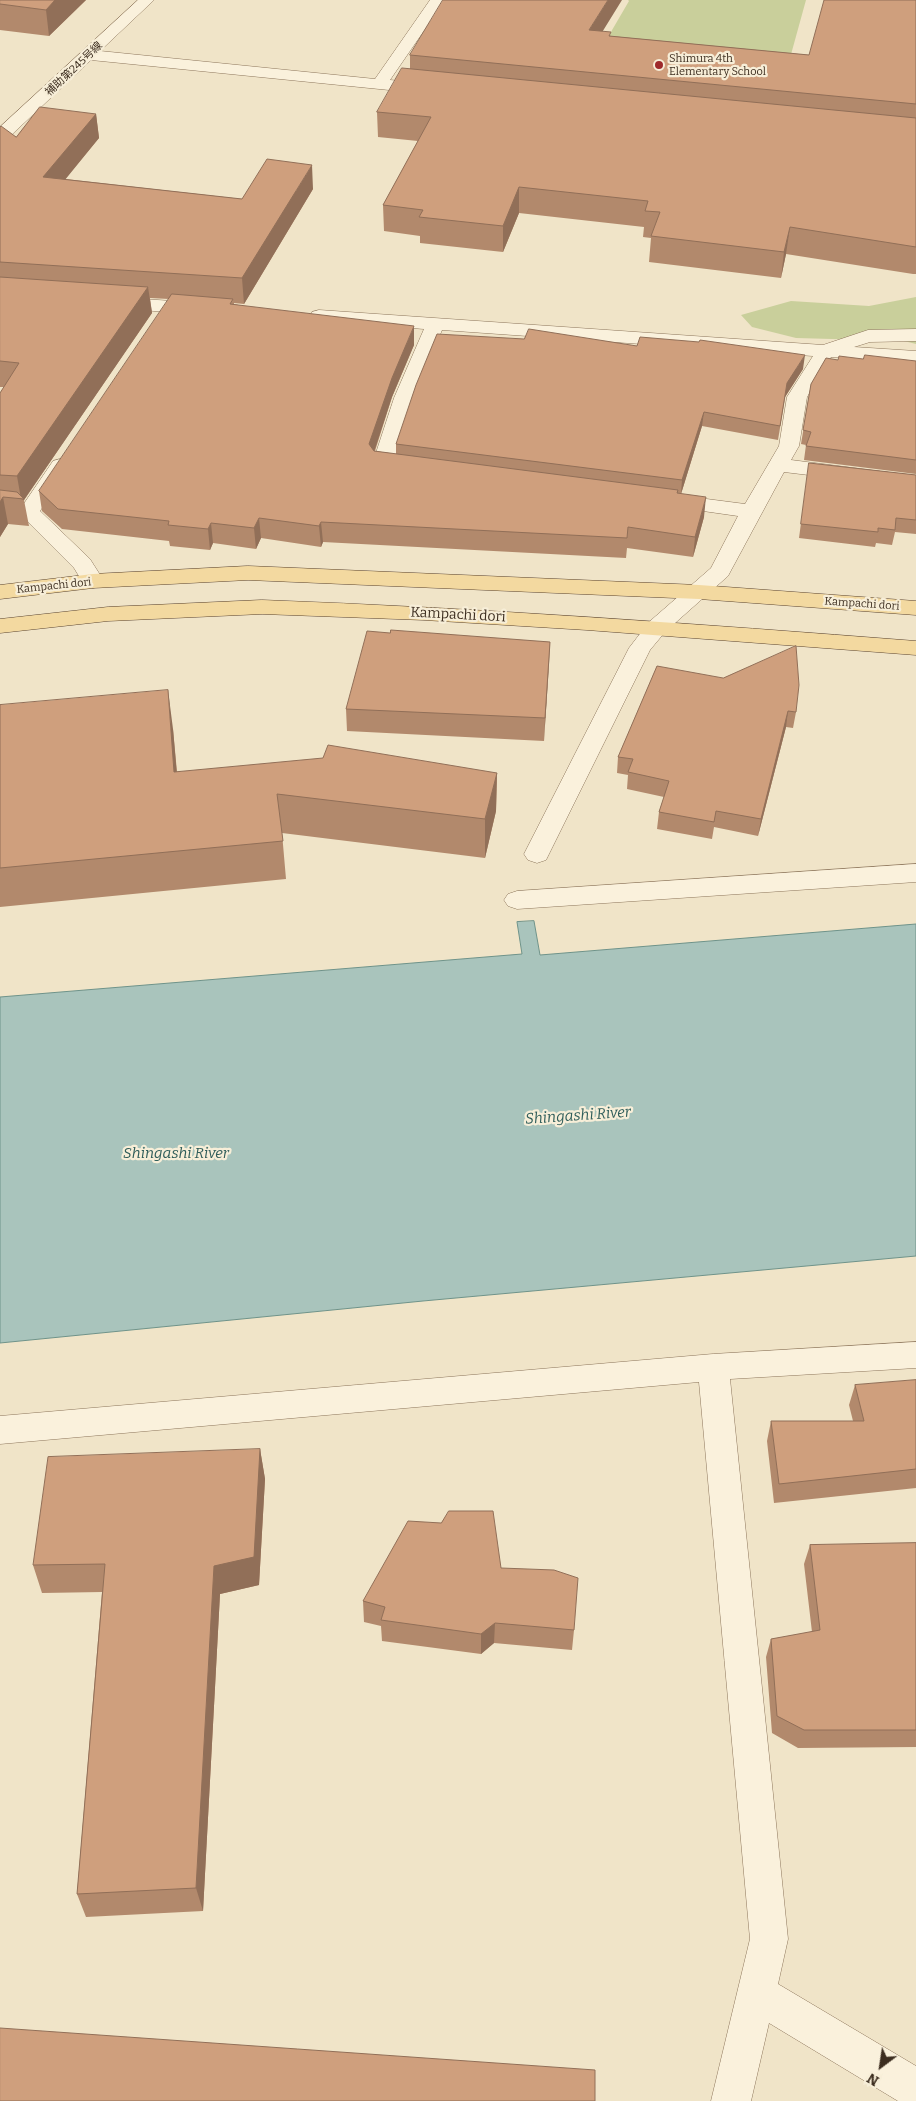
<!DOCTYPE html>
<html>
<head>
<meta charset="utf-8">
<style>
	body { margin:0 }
	#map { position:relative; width:916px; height:2101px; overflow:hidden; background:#f0e4c8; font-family:Bitter,serif }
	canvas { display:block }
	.north { position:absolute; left:856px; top:2041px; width:50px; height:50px; -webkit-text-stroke:4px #f7eed8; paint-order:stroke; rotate:211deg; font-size:14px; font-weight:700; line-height:20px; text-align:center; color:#3d2e20 }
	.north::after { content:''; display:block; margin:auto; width:18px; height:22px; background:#3d2e20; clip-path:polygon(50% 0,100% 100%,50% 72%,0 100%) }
</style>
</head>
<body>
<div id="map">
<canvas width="916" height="2101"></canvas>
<div class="north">N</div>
</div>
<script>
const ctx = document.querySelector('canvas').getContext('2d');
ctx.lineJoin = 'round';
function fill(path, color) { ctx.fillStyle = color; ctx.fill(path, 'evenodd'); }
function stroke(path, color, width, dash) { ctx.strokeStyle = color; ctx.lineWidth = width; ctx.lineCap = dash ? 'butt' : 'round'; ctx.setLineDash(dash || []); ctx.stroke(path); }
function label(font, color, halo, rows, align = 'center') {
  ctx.font = font + ' Bitter,"Noto Sans JP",serif'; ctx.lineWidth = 4.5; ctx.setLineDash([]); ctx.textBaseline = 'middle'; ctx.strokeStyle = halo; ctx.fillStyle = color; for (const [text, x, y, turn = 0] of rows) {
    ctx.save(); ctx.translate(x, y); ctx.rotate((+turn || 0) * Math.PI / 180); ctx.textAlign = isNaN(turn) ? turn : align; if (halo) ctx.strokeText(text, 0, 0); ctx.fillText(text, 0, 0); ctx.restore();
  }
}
fill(new Path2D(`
	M628,0H806L787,69L608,37L629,1Z
	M916,297V344L904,341L796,338L752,327L741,315L791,301L869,306Z`), '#c9cf9b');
const water = new Path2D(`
	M534,921L540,955L916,924V1256L423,1301L0,1343V997L522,954L517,922Z`);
fill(water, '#a9c4bc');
stroke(water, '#6f938a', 1);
const minor = new Path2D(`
	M138,0H154L100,51L375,79L430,0H445L390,80L429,84L435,86L437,89L435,92L429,94L91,60L6,140L0,141V127Z
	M114,297L201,303L208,305L210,309L208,313L201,315L107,307L105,303L107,299Z
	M319,310L823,345L868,330L916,329V341L870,342L854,347L916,351V363L831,357L807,397L799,446L791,460L916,476V488L784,472L728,576L665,632L650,650L546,860L537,863L528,860L524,854L629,648L649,622L711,568L738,516L668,506L661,504L658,500L661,496L668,494L745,504L779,446L787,397L813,356L442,330L414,398L394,460L412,464L415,468L412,472L405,474L375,469L372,465L394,398L424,329L312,320L310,316L312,312Z
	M60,459L67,461L70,465L40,511L90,559L104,581L101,586L93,588L85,586L74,568L23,517L0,514V502L23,505L53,461Z
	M916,864V882L517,909L508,906L504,900L508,894L517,891Z
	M916,1342V1368L730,1379L788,1939L778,1984L916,2066V2101H898L769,2023L751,2101H711L750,1939L699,1382L0,1444V1416L713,1354Z`);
const major = new Path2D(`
	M248,566L699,585L916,601V615L699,599L248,580L93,588L0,599V585L93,574Z
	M262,600C480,608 698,624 916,641V655L587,630L424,620L262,614L108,621L0,633V619L108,607Z`);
stroke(minor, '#8d765c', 1);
stroke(major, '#5b4430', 1);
fill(minor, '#faf1dc');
fill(major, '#f3d9a0');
fill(new Path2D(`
	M0,0H86L49,36L0,30Z
	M916,0V274H913L786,254L781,278L649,262L651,238L643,237L644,227L519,213L503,252L420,243V236L384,231L383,205L418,141L378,137L377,112L410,69V55L602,32L611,36L809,55Z
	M96,114L99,138L65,179L242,199L313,189L244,304L234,303V304L414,345L392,397L375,451L396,454V444L637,346L803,369L785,397L778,440L702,426L681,494L704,517L693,557L627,548L626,558L323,542L321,547L261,538L256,549L213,543L210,550L170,546L169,541L62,529L42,511L39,491L169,299L150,298L152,313L24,500L29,526L8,524L0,537V393L4,387H0V127L16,137Z
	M863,359L916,361V474L804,460L806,445L801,444L811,384L838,360Z
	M809,463L916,475V534L895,532L892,545L876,543L875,547L799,538Z
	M390,633L550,642L544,741L347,731L346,709Z
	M657,666L796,712L793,728L786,727L758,836L714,827L712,839L657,829L659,812L664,797L627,789L628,775L617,773L618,757Z
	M0,705L173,729L177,772L497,773L496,811L485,858L282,833L286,879L0,907Z
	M916,1380V1488L774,1503L767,1441L771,1421H853L849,1405L855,1385Z
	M260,1449L265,1479L259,1585L220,1594L203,1911L86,1917L77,1894L102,1592L42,1593L33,1565Z
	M916,1543V1747L798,1748L772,1733L766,1657L771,1639L812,1632L804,1564L810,1545Z
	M501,1568L574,1630L572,1650L494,1643L481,1654L382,1641L381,1626L364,1622L363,1601Z`), '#b2896c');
fill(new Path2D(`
	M55,0H86L49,36L46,10Z
	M608,0H622L588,55L589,30Z
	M96,114L99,138L47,202L43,177Z
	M312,165L313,189L244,304L242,278Z
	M519,187V213L503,252V226Z
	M790,227L786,254L781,278L784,252Z
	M148,287L152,313L24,500L21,499L17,476Z
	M414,326V345L392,397L370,464L369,444L392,378Z
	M805,355L803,369L785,397L778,440L787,383Z
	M704,412L702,426L681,494L682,480Z
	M3,497L8,524L0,537V502Z
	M706,497L704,517L693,557L695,537Z
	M259,518L261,538L256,549L254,528Z
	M321,522L323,542L321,547L319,526Z
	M211,523L213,543L210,550L208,529Z
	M550,642L549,664L544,741L545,718Z
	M168,690L173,729L180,811L174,772Z
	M788,711L786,727L758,836L761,819Z
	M497,773L496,811L485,858V819Z
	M260,1449L265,1479L259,1585L220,1594L203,1911L196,1888L214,1566Z
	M495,1623L494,1643L481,1654V1634Z`), '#916f58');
const building = new Path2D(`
	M0,0H55L46,10L0,4Z
	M443,0H608L589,30L611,32L609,36L809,55L824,0H916V104L410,55Z
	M402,68L916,118V247L790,227L784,252L651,236L660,212L645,211L648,201L519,187L503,226L419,217L423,210L383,205L431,117L377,112Z
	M40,107L96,114L43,177L242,199L267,159L312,165L242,278L0,262V127L1,126L16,137Z
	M0,277L148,287L17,476L0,475V393L19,363L0,361Z
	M172,294L233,299L230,304L414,326L392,378L369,444L374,451L678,490L677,493L706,497L695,537L628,527L627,538L321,522L319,526L259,518L254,528L211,523L208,529L168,525L169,521L58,509L39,491Z
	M529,329L637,346L640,337L699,342L700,340L805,355L787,383L780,426L704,412L682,480L396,444L416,385L437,334L524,339Z
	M865,355L916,361V460L806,446L811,432L803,430L811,384L826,358L838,360L839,356L863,359Z
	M809,463L916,475V520L896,518L895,530L878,528V532L801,524Z
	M0,490L17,492L24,499L3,497L0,502Z
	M391,630L550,642L545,718L346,709L367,631L390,633Z
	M796,646L799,685L796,712L788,711L761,819L716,811L714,822L659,812L669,781L628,772L633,759L618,757L657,666L723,678Z
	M168,690L174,772L323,758L328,745L497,773L485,819L277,794L283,841L0,868V705Z
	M916,1380V1469L779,1484L771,1421H864L855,1385Z
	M260,1449L254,1557L214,1566L196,1888L77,1894L105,1564L33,1565L48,1457Z
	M449,1511H493L501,1568L554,1570L578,1578L574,1630L495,1623L481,1634L381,1620L385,1607L363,1601L408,1521L441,1523Z
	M916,1543V1730H804L777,1716L771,1639L820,1630L810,1545Z
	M0,2028L595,2070V2101H0Z`);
fill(building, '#cf9f7d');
stroke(building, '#916f58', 1);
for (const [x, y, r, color] of [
	[659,65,5,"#9e2a2b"]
]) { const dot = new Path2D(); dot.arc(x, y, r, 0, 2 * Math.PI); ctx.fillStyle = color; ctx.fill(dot); stroke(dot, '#f7eed8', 2); }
label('11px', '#3d2e20', '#f7eed8', [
	["Shimura 4th",669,59],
	["Elementary School",669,72]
], 'left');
label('11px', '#3d2e20', '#f7eed8', [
	["補助第245号線",74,69,-43],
	["Kampachi dori",54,586,-6],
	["Kampachi dori",862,604,4]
]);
label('14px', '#3d2e20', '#f7eed8', [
	["Kampachi dori",458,615,3]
]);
label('italic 15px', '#2f5d5a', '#f7eed8', [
	["Shingashi River",578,1116,-4],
	["Shingashi River",176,1154]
]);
</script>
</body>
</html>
